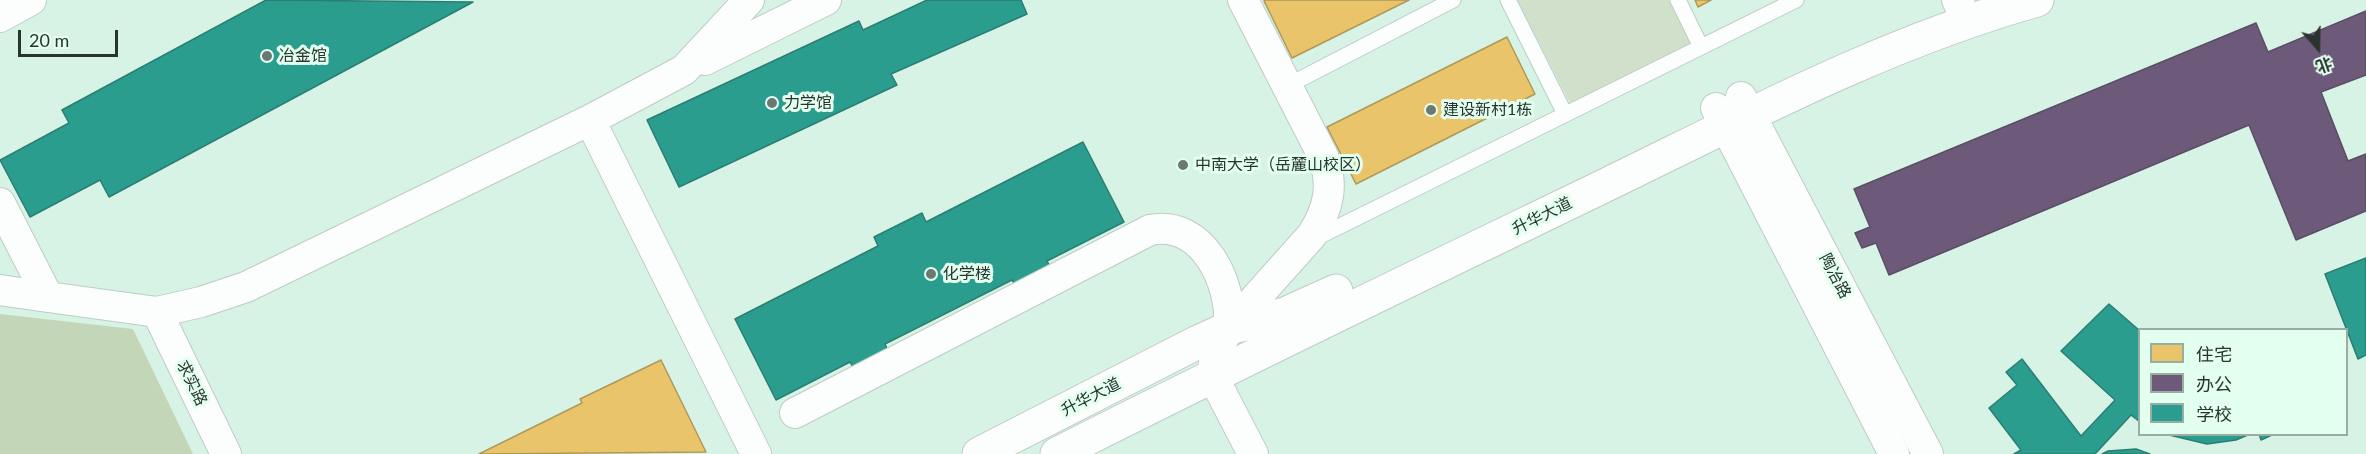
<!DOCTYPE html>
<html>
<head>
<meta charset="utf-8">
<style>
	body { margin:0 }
	#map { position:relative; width:2366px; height:454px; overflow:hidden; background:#e8f9f0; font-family:Lato,"Noto Sans SC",sans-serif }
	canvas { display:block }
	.legend { position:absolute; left:2138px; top:328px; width:210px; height:108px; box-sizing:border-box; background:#e2fff0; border:2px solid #98aea3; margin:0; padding:8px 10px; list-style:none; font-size:18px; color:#29342f }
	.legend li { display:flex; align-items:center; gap:12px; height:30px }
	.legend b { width:30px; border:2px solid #98aea3 }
	.north { position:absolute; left:2288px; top:18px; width:60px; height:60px; -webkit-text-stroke:4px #e2fff0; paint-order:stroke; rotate:160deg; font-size:16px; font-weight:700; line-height:24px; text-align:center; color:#29342f }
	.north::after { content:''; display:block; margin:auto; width:21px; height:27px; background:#29342f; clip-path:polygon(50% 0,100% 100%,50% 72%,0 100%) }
	.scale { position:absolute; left:18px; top:30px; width:100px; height:27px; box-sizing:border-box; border:3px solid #29342f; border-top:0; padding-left:8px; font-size:18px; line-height:21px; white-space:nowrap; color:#29342f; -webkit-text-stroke:4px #e2fff0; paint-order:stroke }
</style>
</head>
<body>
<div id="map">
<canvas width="2366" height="454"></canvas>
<ul class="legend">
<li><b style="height:16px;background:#e9c46a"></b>住宅</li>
<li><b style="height:16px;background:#6d597a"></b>办公</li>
<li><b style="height:16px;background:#2a9d8f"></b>学校</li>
</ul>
<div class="north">北</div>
<div class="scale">20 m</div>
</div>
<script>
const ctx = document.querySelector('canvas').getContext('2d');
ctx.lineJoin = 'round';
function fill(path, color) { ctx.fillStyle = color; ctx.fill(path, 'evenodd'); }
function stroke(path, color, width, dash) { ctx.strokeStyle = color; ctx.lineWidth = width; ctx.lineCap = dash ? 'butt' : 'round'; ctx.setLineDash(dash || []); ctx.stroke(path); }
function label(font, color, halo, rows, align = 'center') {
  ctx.font = font + ' Lato,"Noto Sans SC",sans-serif'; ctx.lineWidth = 6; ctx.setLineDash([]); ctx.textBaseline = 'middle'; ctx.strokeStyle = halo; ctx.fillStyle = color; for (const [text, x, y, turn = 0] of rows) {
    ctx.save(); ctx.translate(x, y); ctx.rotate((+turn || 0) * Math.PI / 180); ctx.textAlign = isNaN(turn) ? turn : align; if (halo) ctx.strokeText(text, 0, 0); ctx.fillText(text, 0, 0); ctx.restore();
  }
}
fill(new Path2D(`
	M0,0H2366V454H0ZM2140,330H2346V434H2140Z`), '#d7f3e5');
fill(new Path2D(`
	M1517,0H1669L1691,43L1570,103Z`), '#d0e0ca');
fill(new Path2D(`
	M0,314L133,329L193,454H0Z`), '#c4d6b8');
const homes = new Path2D(`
	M1266,0H1409L1292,58L1264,1Z
	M1695,0H1711L1698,7Z
	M1507,37L1535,94L1356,184L1327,127Z
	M661,360L706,452L479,454L582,403L580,399Z`);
fill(homes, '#e9c46a');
stroke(homes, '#af9958', 1.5);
const offices = new Path2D(`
	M2366,11V75L2321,92L2348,161L2366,154V211L2296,240L2249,125L1889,275L1876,243L1862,248L1855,233L1870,227L1854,189L2256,23L2268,52Z`);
fill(offices, '#6d597a');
stroke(offices, '#594e64', 1.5);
const schools = new Path2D(`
	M266,0L473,2L109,197L100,180L30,217L0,160L69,123L62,110Z
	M927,0H1021L1027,14L891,74L897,85L679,187L647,120L859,21L863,30Z
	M1083,142L1124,222L1047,261L1051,268L1016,286L1012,280L885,344L888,351L854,369L850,362L776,400L735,319L878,246L874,237L922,213L926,222Z
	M2366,258V355L2358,359L2325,274Z
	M2109,304L2140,331V422L2131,415L2095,454H2014L2021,450L1989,408L2017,385L2006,372L2022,359L2081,436L2115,400L2061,351Z
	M2165,434H2250L2236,440L2207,444Z
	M2259,434H2274L2261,440Z
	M2136,449L2150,454H2102L2108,451Z`);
fill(schools, '#2a9d8f');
stroke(schools, '#2a7e72', 1.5);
const lane = new Path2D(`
	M1508,0L1565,114
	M1678,0L1701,47
	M1287,86L1453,0
	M1314,239L1796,0`);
const street = new Path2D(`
	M749,0L684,70L590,120L756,454
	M1243,0L1323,156C1334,185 1329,208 1312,235L1229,328C1219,344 1214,357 1212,375L1253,454
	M1957,0L1967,20
	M0,17L31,0
	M705,60L826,0
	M1741,97L1928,454
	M1716,108L1894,454
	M0,203L48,297L157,312L201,302L246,287L590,120
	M0,290L48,297
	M157,312L226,454
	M795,413L1150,230C1203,219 1233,284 1229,328`);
const secondary = new Path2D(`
	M979,454L1196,343L1229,328L1285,314L1336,291
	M1057,454C1240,361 1424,273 1608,184C1748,116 1887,42 2037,0`);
stroke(lane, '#bfccc5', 17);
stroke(street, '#bfccc5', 32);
stroke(secondary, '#bfccc5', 35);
stroke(lane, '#fcfefd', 15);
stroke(street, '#fcfefd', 30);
stroke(secondary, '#fcfefd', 33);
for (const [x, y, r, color] of [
	[267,56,6,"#6c7973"],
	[772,103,6,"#6c7973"],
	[1431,110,6,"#6c7973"],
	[1183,165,6,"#6c7973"],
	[931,274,6,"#6c7973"]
]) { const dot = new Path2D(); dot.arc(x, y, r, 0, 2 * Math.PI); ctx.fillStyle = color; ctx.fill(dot); stroke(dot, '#e2fff0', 2); }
label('16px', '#29342f', '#e2fff0', [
	["冶金馆",279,56],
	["力学馆",784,103],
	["建设新村1栋",1443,110],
	["中南大学（岳麓山校区）",1195,165],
	["化学楼",943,274]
], 'left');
label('16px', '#29342f', '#e2fff0', [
	["升华大道",1542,216,-26],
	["陶冶路",1835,276,62],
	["求实路",192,383,64],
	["升华大道",1091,397,-27]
]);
</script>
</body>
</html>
